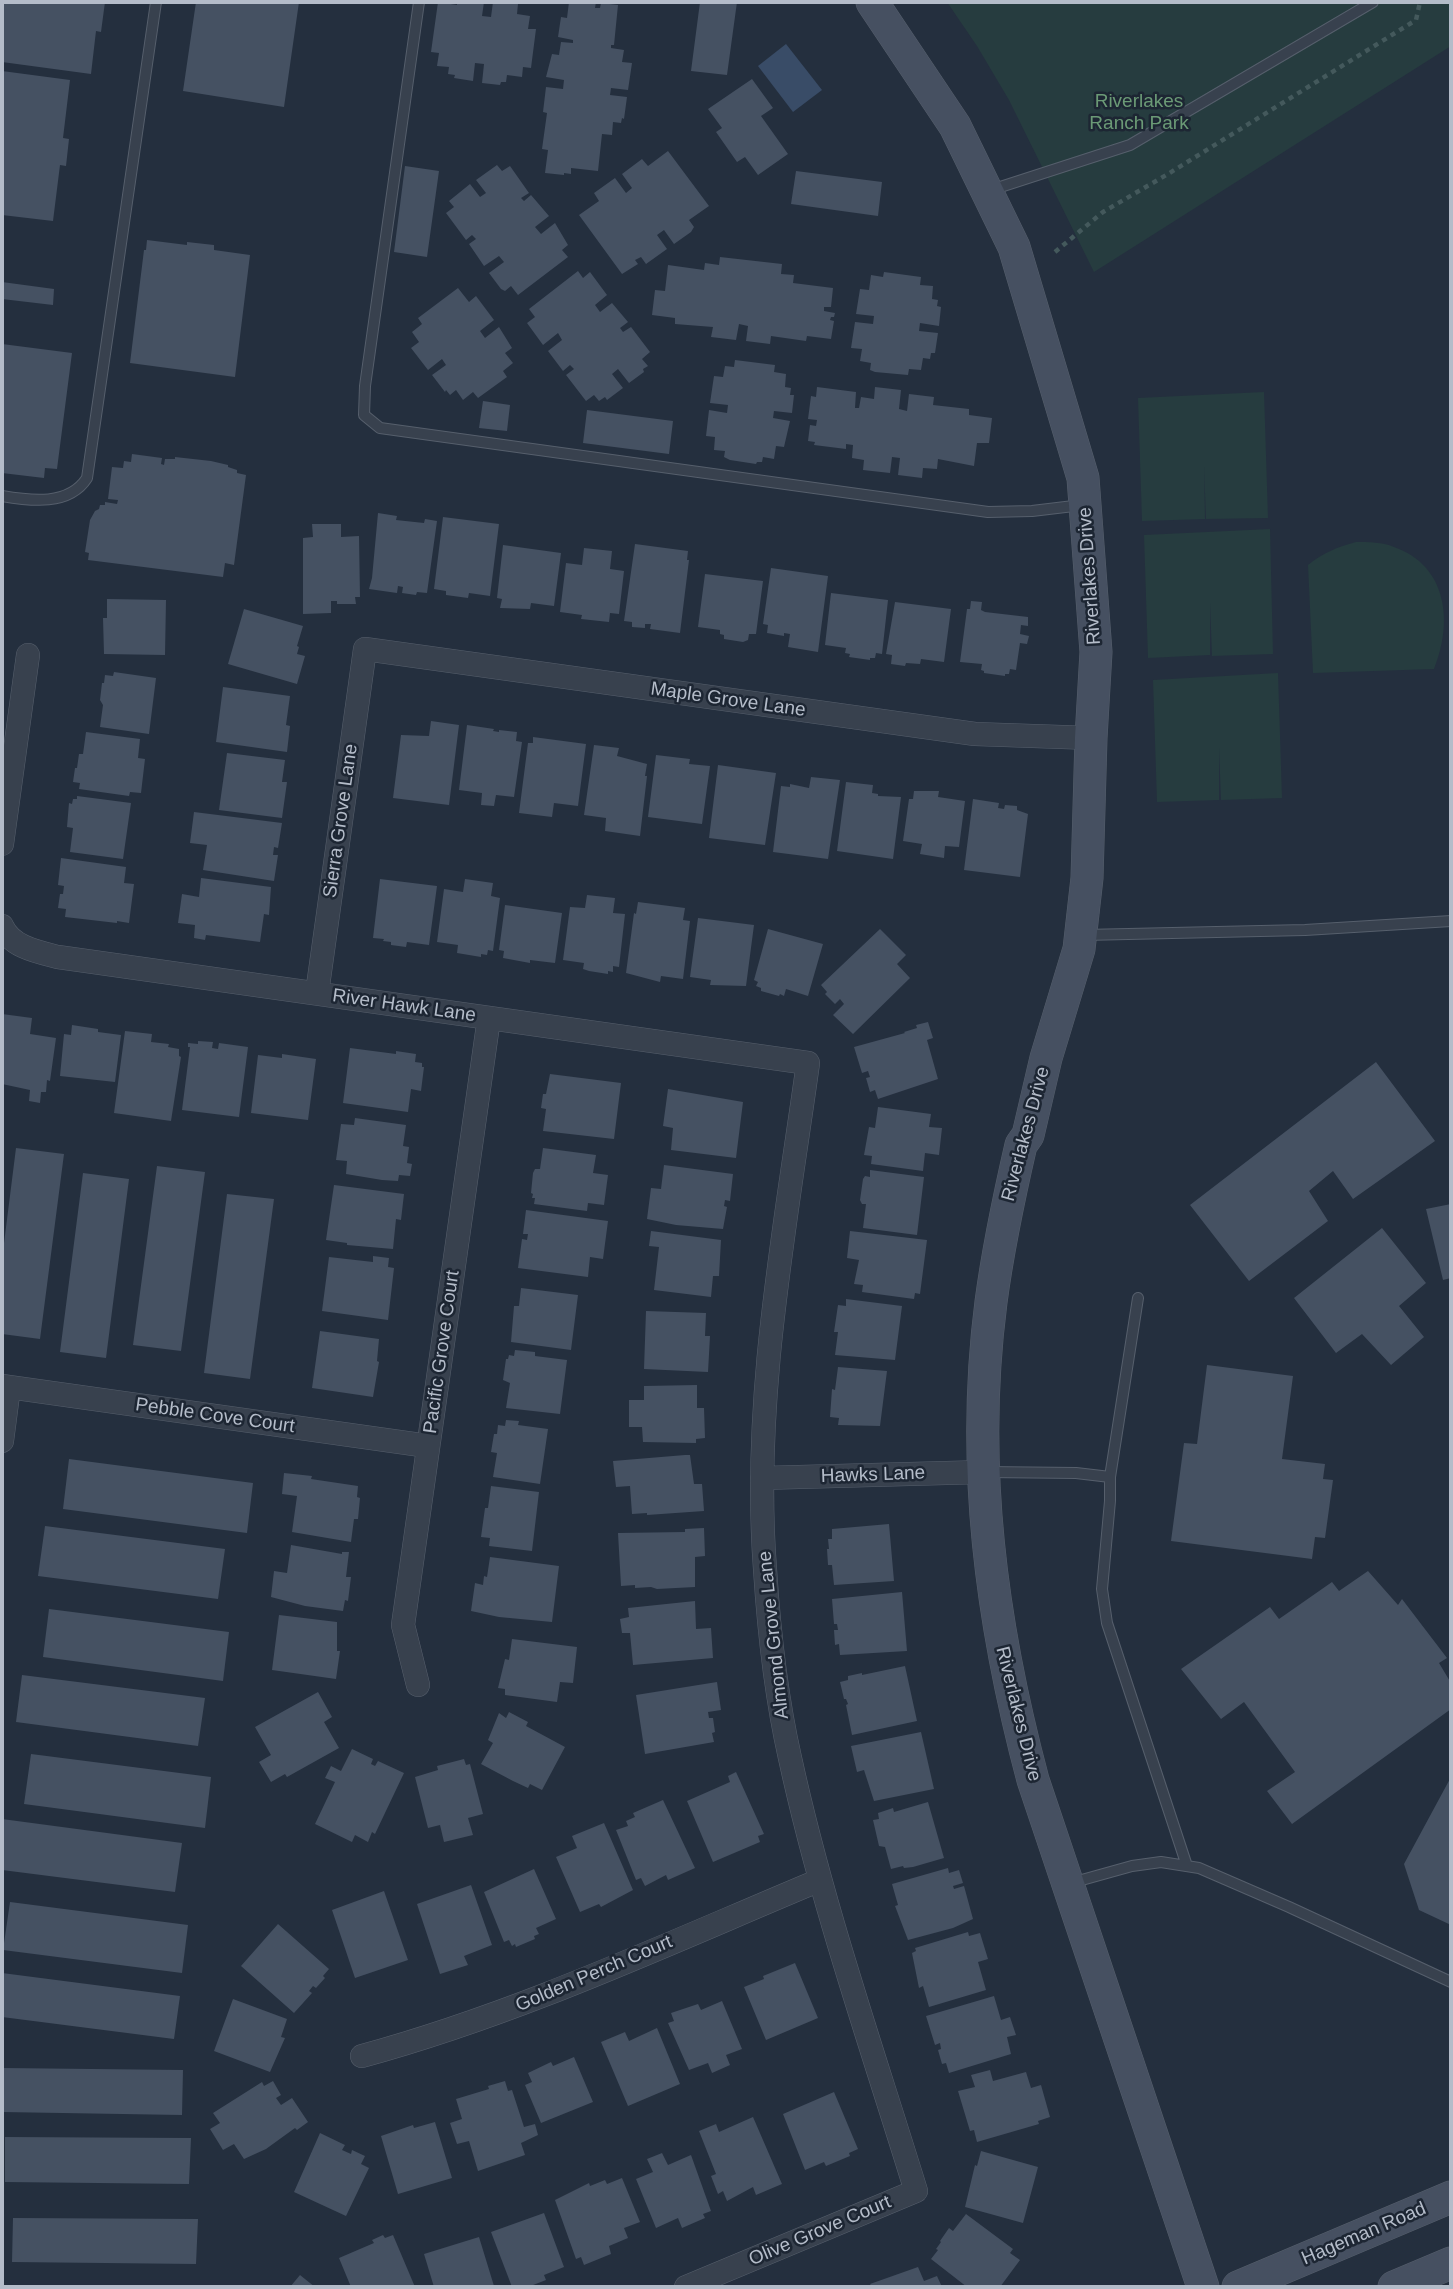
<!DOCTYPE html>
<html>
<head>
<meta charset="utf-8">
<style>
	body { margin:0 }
	#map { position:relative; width:1453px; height:2289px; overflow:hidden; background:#242f3e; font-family:Arial,sans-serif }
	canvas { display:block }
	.frame { position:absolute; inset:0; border:4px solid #b4bcc9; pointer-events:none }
</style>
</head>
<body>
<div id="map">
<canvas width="1453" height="2289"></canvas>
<div class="frame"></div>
</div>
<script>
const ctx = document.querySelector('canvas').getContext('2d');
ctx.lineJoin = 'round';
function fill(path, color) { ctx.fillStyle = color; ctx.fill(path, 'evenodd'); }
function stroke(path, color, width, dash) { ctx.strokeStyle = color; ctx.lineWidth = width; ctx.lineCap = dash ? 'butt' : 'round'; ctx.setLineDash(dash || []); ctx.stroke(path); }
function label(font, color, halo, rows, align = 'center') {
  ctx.font = font + ' Arial,sans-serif'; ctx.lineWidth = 5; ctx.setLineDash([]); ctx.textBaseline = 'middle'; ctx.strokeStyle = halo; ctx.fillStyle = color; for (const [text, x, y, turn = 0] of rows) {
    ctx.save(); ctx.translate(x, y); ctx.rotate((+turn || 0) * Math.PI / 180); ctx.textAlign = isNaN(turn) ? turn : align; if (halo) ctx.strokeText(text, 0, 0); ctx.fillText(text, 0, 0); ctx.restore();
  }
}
fill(new Path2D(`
	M947,2H1451V46L1094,272L1009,100L977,46Z
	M1264,392L1268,518L1206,519L1204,466L1205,519L1142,521L1138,398Z
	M1270,529L1273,654L1212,656L1210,603V655L1148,658L1144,535Z
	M1356,542C1369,542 1382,542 1394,547C1448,566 1453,623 1434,669L1313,673L1308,565C1323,553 1337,547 1356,542Z
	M1278,673L1282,798L1221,800L1219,748V800L1157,802L1153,680Z`), '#263c3f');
fill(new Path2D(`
	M786,44L822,90L793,112L758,66Z`), '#394c67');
fill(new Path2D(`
	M2,2H105L101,32L96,31L91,74L2,62Z
	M196,2H299L284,107L183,91Z
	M438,2L457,5V2H484L482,16L491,17L493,2L518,4L517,14L530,16L528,29H536L531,68L523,67L522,77L507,75L506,82H501L500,85L482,83L484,64L475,63L473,81L454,78L455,75L448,74L449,67L437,66L439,53L431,52Z
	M569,2H596L595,8H600L601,3L618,5L614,45H611V48L624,50L622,62L632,63L628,90L611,88L610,95L627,97L624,119L622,118L621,123L613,122L612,135L602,134L598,171L571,168V174L564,173V175L545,173L548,150L542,149L547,113L543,112L546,87L563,89L564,80L546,77L552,54L559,55L561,42L573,43V40L558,37L561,17L567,18Z
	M700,2H737L727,75L691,71Z
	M2,71L70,80L63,138L69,139L66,166L60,165L53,221L2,215Z
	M752,79L773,108L761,116L788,154L758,175L745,157L737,162L716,132L722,128L708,109Z
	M668,151L709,206L689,220L694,227L691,232L674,244L664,230L657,235L667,249L646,264L641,257L635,260L638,264L622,274L579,215L599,201L594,193L615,178L626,193L632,188L622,174L642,159L648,166Z
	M497,165L502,171L510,166L529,193L521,198L524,201L531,195L549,216L535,227L541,234L555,223L568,245L562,250L568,257L518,295L511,286L505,291L501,289L489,273L504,262L499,256L484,266L469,244L476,239L472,235L466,240L446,213L454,207L449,201L470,184L480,197L486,193L476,180Z
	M405,166L439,171L427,257L394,252Z
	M796,171L882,182L878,216L791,204Z
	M147,240L187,245V242L214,245V250L250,255L235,377L130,363L144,250H146Z
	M720,257L782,264L781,274L794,275L793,283L833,288L831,307H824V311L835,313L834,317H831L830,320L834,321L831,339L807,336L806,341L771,336L770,344L746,341L748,326L739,324L736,340L711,337L713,327L675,324V318L652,315L655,290L665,291L668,265L704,270L705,263L719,265Z
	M578,271L583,278L590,272L607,295L595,305L600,312L612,303L628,322L620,328L623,332L631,327L650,352L642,359L648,366L643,369L644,372L629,383L618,369L612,374L623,388L607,400L605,397L599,401L594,395L586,401L566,375L574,369L570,365L563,371L548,351L562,340L558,333L543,345L527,323L535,317L529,309Z
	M884,272L921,277L920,285L933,286L932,299L938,300L937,306L941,307L939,326L920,323L919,331L938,333L935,353H931L930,359L923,358L921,370L909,369L908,375L875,372L870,370L871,363L860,361L862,349L851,348L855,322L873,324L874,316L856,314L860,289L869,290L871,275L883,277Z
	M2,282L54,289L53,305L2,299Z
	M458,288L469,302L476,296L494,320L480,331L485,338L499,327L512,348L505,353L513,363L503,371L507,377L478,398L473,392L463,400L456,390L450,395L446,390L445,392L432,375L446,365L442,359L428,370L411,348L419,342L412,332L422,324L418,318Z
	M2,344L72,353L57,469L45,468L44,478L2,473Z
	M735,360L775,365L774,372L786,374L785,387L791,388L790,395H794L792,413L774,411L773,418L790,421L784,447L776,446L774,459L763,457L762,462H757L756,464L730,460L724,457L725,451L714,450L715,437L706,436L709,410L727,413L728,405L710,403L714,376L723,377L725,366L734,367Z
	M817,387L856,392L855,408H859L861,397L874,399L875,387L901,390L899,409L907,411L909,394L934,397L933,405L969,409V415L992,418L989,443H977L974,466L938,459L937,469L923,468L922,478L898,475L900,458L892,457L890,473L863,470L864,460L852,458L853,445L846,444V449L814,445L815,442L808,441L810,425L816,426L817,420L808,419L811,396L816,397Z
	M483,401L510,405L507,431L479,428Z
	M587,410L673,421L669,454L583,443Z
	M132,454L162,458L161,464L164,465L165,459H175V457L211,461L228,465V467L237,470V473L246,475L234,565L225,563L223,577L88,560L89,553L85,552L90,520L95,511L99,509L100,505H105V502L117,504L118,500L108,499L112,467L123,468L124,461L131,462Z
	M378,513L397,516L396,520L424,523L425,519L437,521L427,593L417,592L416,595L402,593L403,587L398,586L397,593L369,589L372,578Z
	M443,517L499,524L490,596L469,593L468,598L446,595V591L434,589Z
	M312,524H341V537L359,536L360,597H355L356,604H337V601H331V613L303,614V538L313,537Z
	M635,544L688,551L687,560H689L680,633L650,629L651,624H645V628L632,627V622L624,621Z
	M503,545L561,553L554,606L531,603L530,609L500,608L502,599L497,598Z
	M584,548L612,551L610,569L624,571L619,614L610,613L609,622L581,619L582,615L560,612L566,563L582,565Z
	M771,568L828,576L818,652L788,647L790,634L784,633V636L767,633L768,625L763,624Z
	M705,574L763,581L756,634H749L748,640L743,642L724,639V635L720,634V630L698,627Z
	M831,593L888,600L882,654L876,653L875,658H870V660L849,657L850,654L845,653L846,648L825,645Z
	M107,599L166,600L165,655L104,654L103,618H107Z
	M971,601L982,602L981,610L985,612L1028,617V626L1021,625L1020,634L1029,636L1027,644L1020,643L1016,670L1010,669L1009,674H1005V676L984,673V671L981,670L982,664L960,662L967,609H970Z
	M895,602L951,609L944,662L921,659L920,664L906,663L905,666L891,664L892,655L886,654Z
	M244,609L303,626L297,646L299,647L297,654L305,656L297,684L228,664Z
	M114,672L156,678L149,734L100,727L103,705L100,700L102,683H104L105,675L113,676Z
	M223,687L290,696L286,725L290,726L287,752L216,742Z
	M431,721L459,725L449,805L393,798L401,735L429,736Z
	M467,725L494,729L493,731L499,732V730L517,732L516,741L522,742L514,797L496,795L494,806L481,805L482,793L459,790Z
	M86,732L140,739L138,758L145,759L141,793L130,792L129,796L79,789L80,783L73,782L75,768H77L79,754H83Z
	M533,737L586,744L578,806L554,803L552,817L519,813L528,743H533Z
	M594,745L619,748L617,756L647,764L645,776H647L640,836L605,831L606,818L584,815Z
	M227,753L285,760L282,782H287L282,818L219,810Z
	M656,755L690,759L689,764L710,766L702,824L648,817Z
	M718,765L776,773L765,845L709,838Z
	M811,777L840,780L828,859L773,852L781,786L790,787V784L809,788Z
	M846,782L873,785L872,793L878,794V796L901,797L893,859L837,851Z
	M914,791H939L938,797L965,801L959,847L945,846L944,858L920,854L922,844L903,841L909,799H913Z
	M77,796L131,803L123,859L70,852L73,828L67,827L69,803L72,804L73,799H77Z
	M973,799L999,803L998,808L1004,809L1005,805L1017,806V810L1028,814L1020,877L964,870Z
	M194,812L282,823L278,848L274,847L273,855H278L274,881L203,870L207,845L190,843Z
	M61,858L126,867L124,883L134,884L129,923L117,921V923L65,917L66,909L58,908L60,894H63L64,886L58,885Z
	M201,878L271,887L269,915L264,914L260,942L206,935L205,940L194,938L195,925L178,923L182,894L199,897Z
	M380,879L437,886L429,945L407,942L406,947L391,945V942L383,941L384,939L373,938Z
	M465,879L493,883L491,896L500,898L493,951L488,950L487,955L481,954V957L457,953L458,945L437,942L444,889L463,892Z
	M587,895L615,898L613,913L625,914L619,967L613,966V972L608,971V974L589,971L583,969L584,963L563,960L570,907L585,908Z
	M638,902L685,908L683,920L690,921L683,979L661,976L660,982L626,973L634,913L636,914Z
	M505,905L562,913L555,963L530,960V963L503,958L504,951L499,950Z
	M698,918L754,925L746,986L710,985L711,980L690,977Z
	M768,929L823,944L808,996L786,989L784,996L780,994L779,996L761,991V988L756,986L758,982L754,980Z
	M880,929L906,955L897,964L910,978L853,1034L833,1015L844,1004L840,999L835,1004L825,994L827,992L821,985Z
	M2,1014L32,1018L30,1034L56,1038L50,1081L47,1080L46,1092H41L40,1103L29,1101L30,1090L2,1084Z
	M928,1022L933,1038L927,1040L938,1079L878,1099L875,1090L870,1092L866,1078L870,1077L868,1071L862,1073L854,1047L905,1033L904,1032L917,1028L916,1025Z
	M72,1025L98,1029V1032L121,1035L115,1082L60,1076L64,1034L71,1035Z
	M125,1031L152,1034L151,1042L169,1044L168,1047L179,1049V1056L181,1057L171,1121L114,1113Z
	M198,1041L213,1042L212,1048L218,1049L219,1043L248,1047L239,1117L182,1110L190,1047H188V1043L198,1044Z
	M350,1048L396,1054V1051L416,1054L415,1062L422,1063V1067H424L421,1091L411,1089L408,1112L343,1103Z
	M282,1054L316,1059L308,1120L251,1113L258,1055L282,1058Z
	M1376,1062L1435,1141L1353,1199L1333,1171L1309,1191L1328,1221L1249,1281L1190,1205Z
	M550,1074L621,1083L614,1139L543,1131L546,1109L541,1108L543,1094H546Z
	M668,1089L743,1102L736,1158L671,1150L673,1128L663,1126Z
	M878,1107L931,1114L929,1127L942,1128L939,1155L925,1153L923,1171L871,1164L872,1156L864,1155L869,1127L875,1128Z
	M355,1118L406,1125L403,1146L409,1147L407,1163L412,1164L410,1176L399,1175L398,1181L382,1180L346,1174L347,1161L336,1160L341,1124L354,1125Z
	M16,1148L64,1154L40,1339L2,1334V1259Z
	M543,1148L596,1155L593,1173L608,1175L604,1205L588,1203L587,1211L534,1204L535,1198H532L533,1194L531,1193L533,1173L535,1169H540Z
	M664,1165L733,1174L730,1201L725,1200L724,1206L727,1207L723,1229L676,1225L647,1219L651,1188L661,1189Z
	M157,1166L205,1172L181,1351L133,1345Z
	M870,1170L924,1177L917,1235L863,1228L866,1204H862L860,1200L863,1179L865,1176L870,1177Z
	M83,1173L129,1179L106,1358L60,1352Z
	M334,1185L404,1194L401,1220L396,1219L393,1249L347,1245V1243L326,1240Z
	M227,1194L274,1199L250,1379L204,1373Z
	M1451,1204V1278L1443,1280L1426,1209Z
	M526,1210L608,1221L603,1259L590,1257L588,1277L518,1268L522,1239L527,1240L528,1234H523Z
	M1382,1228L1426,1283L1399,1306L1424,1337L1391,1365L1362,1334L1336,1353L1294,1298Z
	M651,1231L721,1240L719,1276H713L711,1297L654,1290L659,1247L649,1246Z
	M850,1231L927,1240L920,1294L915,1293L914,1299L862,1292L863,1285L854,1284L859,1260L847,1258Z
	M373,1256L389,1258L388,1267L394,1268L388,1320L322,1311L329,1257L373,1262Z
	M521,1288L578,1295L571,1350L511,1342L514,1306H519Z
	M846,1299L902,1306L895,1360L835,1355L838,1332H834L838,1305L846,1306Z
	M646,1311L706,1313L705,1336H710L708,1372L644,1369Z
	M320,1331L379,1339L377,1361L379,1362L373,1397L312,1388Z
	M515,1350L535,1352V1356L567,1360L560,1414L506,1408L510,1383L503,1380L506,1359H508L509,1355L514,1356Z
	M1207,1365L1293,1376L1282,1459L1325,1464L1323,1479L1333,1480L1325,1538L1315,1537L1312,1559L1171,1541L1184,1443L1197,1444Z
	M838,1367L887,1371L880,1426L838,1425L839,1418L830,1417L832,1389L835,1390Z
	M697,1385V1408H704L705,1438L696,1439V1443L643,1442L642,1427H629V1400H644V1386Z
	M506,1420L519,1421L518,1425L548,1429L540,1484L493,1477L497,1453L491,1452L494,1434H497L498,1425L505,1426Z
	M685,1455H690L694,1484H702L704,1511L647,1515V1513L632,1514L630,1486L616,1487L613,1461Z
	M69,1459L253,1483L247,1533L63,1509Z
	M284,1473L312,1476L311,1479L358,1486L357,1497L360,1498L358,1519H354L351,1542L292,1532L297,1496L282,1494Z
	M491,1486L539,1492L532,1551L489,1546L490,1538L481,1537L485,1508H488Z
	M889,1524L894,1581L834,1585L832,1565H828L827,1549H829L828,1539H832V1529Z
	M45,1526L225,1549L218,1599L38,1576Z
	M704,1528L705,1556L695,1557V1587L657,1589L651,1587L635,1588V1585L621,1586L618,1533L685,1532V1529Z
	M291,1545L342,1554V1552H349L346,1577H351L348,1601L345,1600L343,1611L305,1606L271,1597L274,1571L287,1573Z
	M490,1557L559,1566L552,1622L499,1617L471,1611L475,1583L483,1585L484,1576L487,1577Z
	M1368,1571L1398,1605L1402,1599L1447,1658L1439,1663L1451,1683V1709L1292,1824L1267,1791L1295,1772L1244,1702L1221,1719L1181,1669L1270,1607L1279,1619L1332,1582L1339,1591Z
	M902,1592L907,1651L840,1655L839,1644L835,1645L834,1630H838L837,1624H834L832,1599Z
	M695,1601L696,1629L711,1628L713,1658L633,1665L630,1633H622L620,1619L629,1617L628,1608Z
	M49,1609L229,1632L223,1681L43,1657Z
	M279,1615L337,1622V1651H340L336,1679L272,1670Z
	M512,1639L577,1647L573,1683L560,1682L557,1702L505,1695V1689L498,1688L505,1659L509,1660Z
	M905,1666L917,1721L852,1735L846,1705L848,1704L846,1699H844L840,1682L848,1680V1676L862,1673V1675Z
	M22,1675L205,1698L198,1746L16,1722Z
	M717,1682L721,1710L708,1712L709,1718H713L715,1732L712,1733L714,1742L645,1754L636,1695Z
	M318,1692L332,1717L324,1722L339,1748L287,1777L285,1774L271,1782L259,1762L271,1755L255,1727Z
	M509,1712L528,1722L526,1726L565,1747L542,1790L530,1784L528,1788L513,1781L481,1764L493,1743L488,1740L499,1713L506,1718Z
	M921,1732L934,1789L874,1801L864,1770L857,1772L851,1746Z
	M352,1749L373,1759L371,1764L375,1766L378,1761L404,1773L375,1834L372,1832L368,1842L355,1835L352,1842L315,1824L335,1782L325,1778L331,1766L341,1771Z
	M31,1754L211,1777L205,1828L24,1804Z
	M464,1759L466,1765L470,1764L483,1814L468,1818L473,1835L444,1842L440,1825L428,1828L415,1777L438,1770L437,1766Z
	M736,1772L764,1834L758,1836L760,1842L713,1862L687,1801L730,1782L728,1776Z
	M1451,1777V1925L1419,1910L1404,1864Z
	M663,1800L695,1868L668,1880L666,1875L645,1886L641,1878L636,1880L616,1830L628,1826L626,1821L635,1817L633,1813Z
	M928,1802L944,1858L913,1867L904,1868L903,1866L891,1869L885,1847L879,1846L873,1820L879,1819L878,1813L893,1808L894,1812Z
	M2,1819L182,1843L175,1892L2,1870Z
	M604,1823L633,1890L601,1907L599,1904L580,1912L556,1857L577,1848L572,1836Z
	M948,1868L949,1873L959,1870L963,1883L953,1886L954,1889L964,1886L973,1919L953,1928L908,1940L895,1906L898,1905L892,1884Z
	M534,1869L556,1919L536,1928L539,1934L534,1936L535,1939L516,1947L515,1944L512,1946L509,1940L504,1942L484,1892Z
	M471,1885L492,1945L464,1956L468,1965L440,1974L417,1904Z
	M384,1891L408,1960L355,1978L332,1910Z
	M10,1902L188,1925L182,1973L3,1950Z
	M278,1924L329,1969L323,1976L325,1978L316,1988L313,1986L309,1991L312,1993L294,2013L241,1966Z
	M968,1932L969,1936L980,1933L988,1959L978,1962L986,1990L929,2007L923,1986L919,1988L912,1953L916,1951L915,1948Z
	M795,1963L818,2018L766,2040L744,1987L764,1979L763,1976Z
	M2,1973L180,1996L174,2039L2,2017Z
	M994,1996L1001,2020L1010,2017L1016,2035L1007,2037L1011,2054L949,2073L946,2063L942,2064L938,2050L941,2049L940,2043L935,2045L926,2016Z
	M233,1999L287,2019L281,2037L285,2038L270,2072L214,2051Z
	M722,2001L742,2049L726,2055L730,2065L712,2073L708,2063L689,2070L668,2023L674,2021L671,2013L698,2004L701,2010Z
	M657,2028L680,2084L628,2106L601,2042L625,2032L629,2041Z
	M574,2057L593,2102L541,2123L525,2085L532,2082L528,2073L551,2062L553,2066Z
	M2,2068L183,2070L182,2115L2,2112Z
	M990,2070L993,2081L1026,2072L1031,2088L1041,2085L1050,2117L1038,2121L1039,2124L977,2142L974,2130L970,2131L958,2091L975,2087L971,2075Z
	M273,2081L281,2095L276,2098L281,2105L292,2098L308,2122L297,2130L295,2128L266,2149L244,2159L234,2144L223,2150L210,2129L220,2123L213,2113L262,2082L264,2086Z
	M505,2081L508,2091L512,2090L524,2127L535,2124L538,2135L521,2143L525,2155L478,2171L469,2141L457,2144L450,2123L462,2119L456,2099L489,2089L488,2086Z
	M834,2092L858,2149L849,2153L850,2156L826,2166L824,2162L805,2170L783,2114Z
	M753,2117L782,2184L756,2195L753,2187L727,2201L723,2191L718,2194L711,2176L716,2174L699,2131L716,2124L719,2132Z
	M435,2122L452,2178L398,2194L381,2136L413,2125L414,2128Z
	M320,2133L345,2145L342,2150L351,2154L352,2150L365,2156L361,2164L369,2168L346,2216L294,2192Z
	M5,2137L191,2138L189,2184L5,2182Z
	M981,2151L1038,2167L1023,2223L965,2207L975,2165L977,2166Z
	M662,2153L668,2165L691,2155L711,2211L703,2214L705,2218L682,2228L678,2218L656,2228L636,2179L653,2172L647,2159Z
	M622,2178L640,2222L624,2228L628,2238L609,2246L611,2254L584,2265L581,2257L576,2259L555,2200L589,2183L590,2186L605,2180L607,2184Z
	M544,2213L564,2267L544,2275L546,2280L528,2287H523L522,2285L512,2287L491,2232Z
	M966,2214L1013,2249L1010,2253L1020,2260L1000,2287H967L931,2259L938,2250L936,2249L941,2242L940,2241L949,2228L953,2231Z
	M13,2218L198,2219L196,2264L12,2262Z
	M383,2235L385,2238L393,2235L415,2287H351L339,2258L374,2243L372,2240Z
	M479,2237L494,2286L434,2287L424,2254Z
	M918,2267L924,2281L937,2276L942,2287H872L870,2284Z
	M300,2275L315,2287H290Z
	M18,2285H83V2287H18Z`), '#455162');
const service = new Path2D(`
	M419,2L365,386L364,415L380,428L988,512L1032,511L1082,505
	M991,190L1130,145L1373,2
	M2,496C31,501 69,506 87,478L156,2
	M1084,935L1305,930L1451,921
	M986,1472L1076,1473L1110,1477V1501L1102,1589L1107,1623L1187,1866
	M1110,1477L1138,1298
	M1071,1883L1132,1866L1161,1862L1199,1868L1289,1907L1451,1982`);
const minor = new Path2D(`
	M2,844L28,655
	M2,926C11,947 38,952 58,957L808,1063C785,1230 752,1399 765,1569C769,1632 776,1696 790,1758C822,1905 872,2048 916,2191L686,2287
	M317,993L365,649L975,734L1091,738
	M2,1386L428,1446
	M2,1441L9,1387
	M762,1478L983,1472
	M418,1685L403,1625L489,1018
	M362,2056C520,2013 669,1943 820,1880`);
const secondary = new Path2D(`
	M872,2L955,126L1014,247L1083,478L1096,652L1091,738L1087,878L1079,949L1046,1058L1028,1135L1021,1145C1009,1197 998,1249 991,1302C970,1464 991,1623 1033,1780L1203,2287
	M1238,2287L1451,2197
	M1394,2287L1451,2263`);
stroke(service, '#565f6c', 12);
stroke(minor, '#565f6c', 24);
stroke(secondary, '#565f6c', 33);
stroke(new Path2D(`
	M1055,252L1103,212L1168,174L1416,20L1420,2`), '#44595c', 4.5, [5, 5]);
stroke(service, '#38414e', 10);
stroke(minor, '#38414e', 23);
stroke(secondary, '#465061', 32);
label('19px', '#6b9a76', '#1d2633', [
	["Riverlakes",1139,102],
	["Ranch Park",1139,124]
]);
label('19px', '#b4bcc9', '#1d2633', [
	["Riverlakes Drive",1090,576,-94],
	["Maple Grove Lane",728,700,8],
	["Sierra Grove Lane",341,821,-82],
	["River Hawk Lane",404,1006,8],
	["Riverlakes Drive",1026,1134,-75],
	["Pacific Grove Court",442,1352,-82],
	["Pebble Cove Court",215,1416,8],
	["Hawks Lane",873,1475,-2],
	["Almond Grove Lane",774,1635,-96],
	["Riverlakes Drive",1018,1714,76],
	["Golden Perch Court",594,1974,-23],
	["Olive Grove Court",820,2231,-23],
	["Hageman Road",1364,2234,-23]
]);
</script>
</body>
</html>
